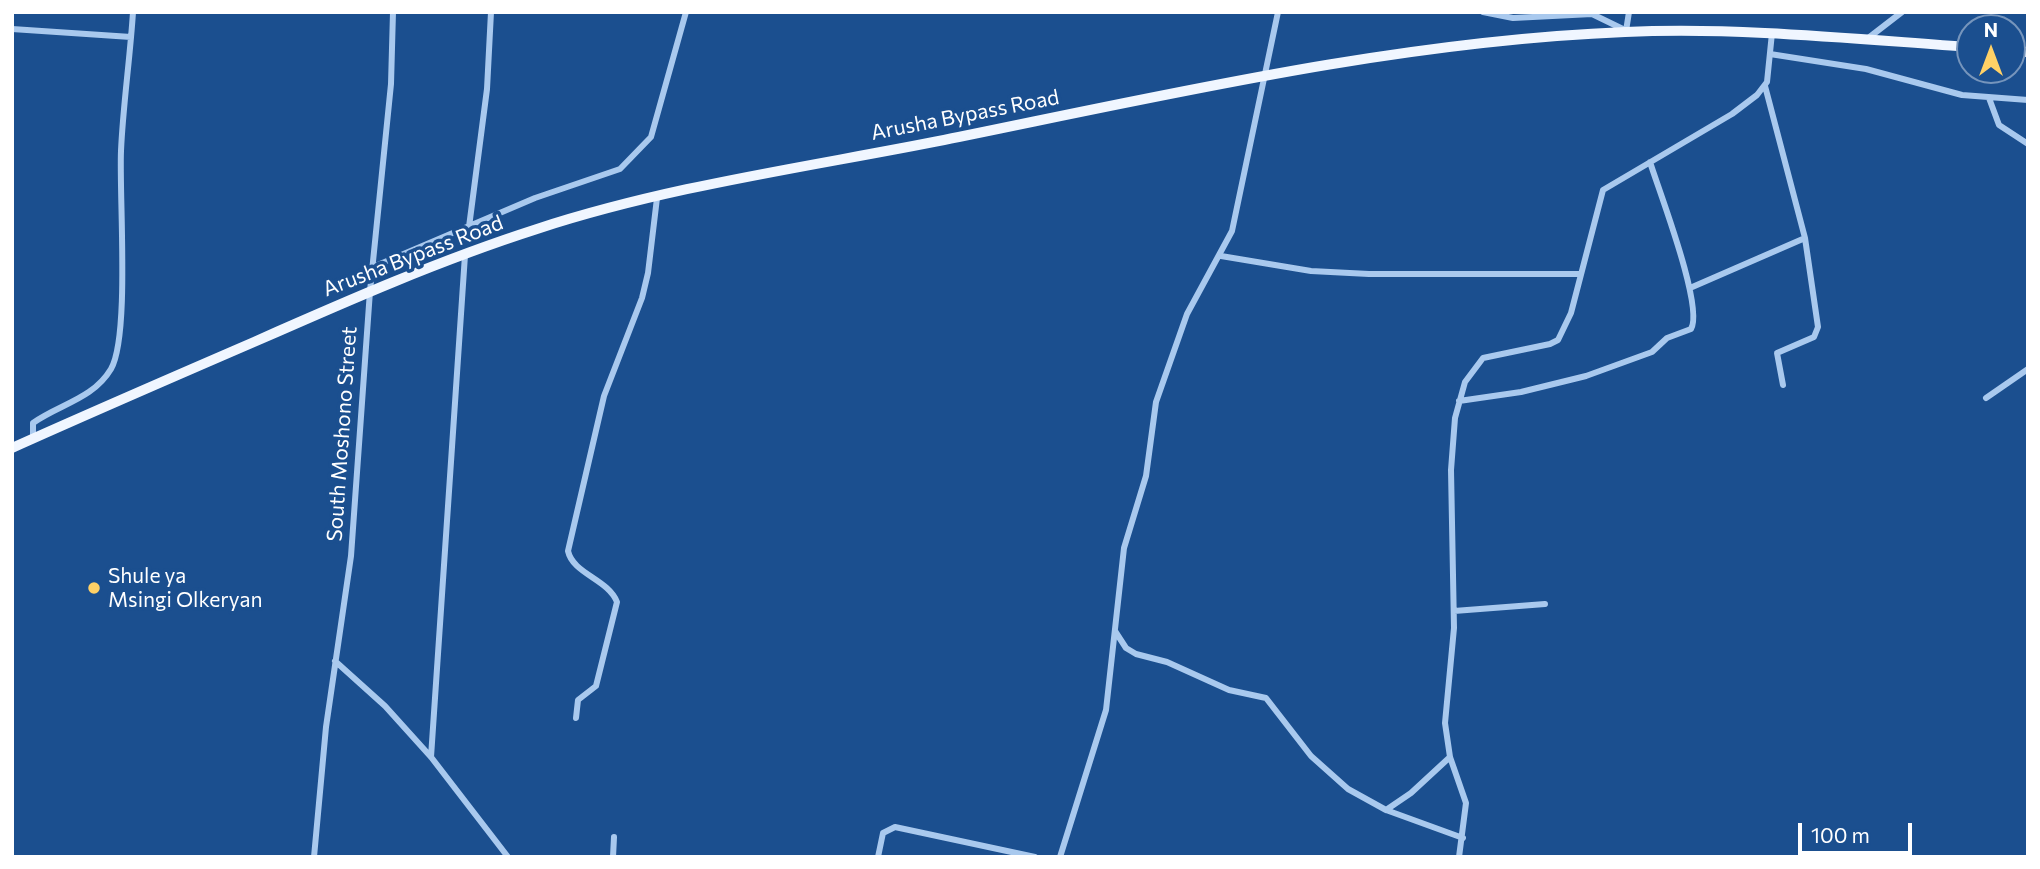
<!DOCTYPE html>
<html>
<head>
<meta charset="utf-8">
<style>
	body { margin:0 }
	#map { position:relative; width:2040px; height:869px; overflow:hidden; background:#1b4f8f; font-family:Commissioner,sans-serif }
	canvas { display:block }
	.frame { position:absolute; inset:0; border:14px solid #fff; pointer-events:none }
	.north { position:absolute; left:1956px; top:14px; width:70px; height:70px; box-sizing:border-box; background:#1b4f8f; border:2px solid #7695bc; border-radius:50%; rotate:0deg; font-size:19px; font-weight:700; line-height:28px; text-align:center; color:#fff }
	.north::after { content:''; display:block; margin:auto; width:24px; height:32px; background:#ffd166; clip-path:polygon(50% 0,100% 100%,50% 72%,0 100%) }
	.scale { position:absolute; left:1798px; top:823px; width:114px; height:32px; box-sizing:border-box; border:4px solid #fff; border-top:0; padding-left:9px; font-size:21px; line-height:24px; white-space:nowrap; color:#fff; -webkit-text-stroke:5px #1b4f8f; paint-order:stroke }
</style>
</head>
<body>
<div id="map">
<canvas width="2040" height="869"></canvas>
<div class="frame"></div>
<div class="north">N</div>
<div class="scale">100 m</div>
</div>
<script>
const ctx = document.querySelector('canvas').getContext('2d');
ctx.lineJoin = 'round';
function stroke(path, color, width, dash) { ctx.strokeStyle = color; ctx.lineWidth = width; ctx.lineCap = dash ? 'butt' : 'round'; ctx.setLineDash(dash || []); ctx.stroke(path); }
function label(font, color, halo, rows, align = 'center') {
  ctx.font = font + ' Commissioner,sans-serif'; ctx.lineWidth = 7; ctx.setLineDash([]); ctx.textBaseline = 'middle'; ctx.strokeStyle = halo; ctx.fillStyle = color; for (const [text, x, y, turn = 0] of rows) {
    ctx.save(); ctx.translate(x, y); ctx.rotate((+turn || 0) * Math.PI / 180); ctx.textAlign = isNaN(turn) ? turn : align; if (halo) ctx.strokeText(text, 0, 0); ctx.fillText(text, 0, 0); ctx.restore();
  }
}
stroke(new Path2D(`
	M1483,12L1513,18L1592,14L1627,31
	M12,29L131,37
	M1626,31L1629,12
	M1867,39L1902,12
	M1770,54L1866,69L1962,95L2028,100
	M1765,86L1805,238L1818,327L1814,337L1777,353L1783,385
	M1989,98L1999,125L2028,144
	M469,227L487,89L491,12
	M1221,256L1311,271L1369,274H1581
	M373,267L535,198L620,169L651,137L686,12
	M1690,288L1805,238
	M1986,398L2028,369
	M1459,401L1521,392L1586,376L1652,352L1667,338L1691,329C1704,307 1659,191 1650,162
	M33,439V423C60,404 93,399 111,369C130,336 119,196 121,151C123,105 130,59 133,12
	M1454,611L1545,604
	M1115,631L1126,648L1136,654L1167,662L1229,690L1266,698L1311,756L1348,789L1386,810L1463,838
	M335,661L385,706L431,757L508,857
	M576,718L578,700L596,686L617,602C608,579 573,574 568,551L604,396L642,298L648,273L657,198
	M431,757L465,255
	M1386,810L1411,793L1450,757
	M314,857L326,727L351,556L370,291L391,84L393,12
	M613,857L614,837
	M878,857L883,833L895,827L1035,857
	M1060,857L1106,710L1124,548L1146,476L1156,402L1187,314L1232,231L1278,12
	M1459,857L1466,803L1450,757L1445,723L1454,628L1451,470L1455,418L1465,382L1483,358L1550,344L1558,340L1571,313L1603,190L1732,114L1757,95L1767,82L1772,33`), '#a9c9ee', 6);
stroke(new Path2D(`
	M2012,51L2028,52
	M12,448C92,412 173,377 254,342C347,301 440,260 537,229C668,186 808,167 944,140C1166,95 1398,41 1625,32C1740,27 1855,39 1970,47`), '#f0f6ff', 10);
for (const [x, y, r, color] of [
	[94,588,7,"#ffd166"]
]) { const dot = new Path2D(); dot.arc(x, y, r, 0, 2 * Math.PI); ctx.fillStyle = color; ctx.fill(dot); stroke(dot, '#1b4f8f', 2.5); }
label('21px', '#fff', '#1b4f8f', [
	["Arusha Bypass Road",965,115,-11],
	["Arusha Bypass Road",413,256,-21],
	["South Moshono Street",342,434,-86]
]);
label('21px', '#fff', '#1b4f8f', [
	["Shule ya",108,576],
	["Msingi Olkeryan",108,600]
], 'left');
</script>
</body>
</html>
